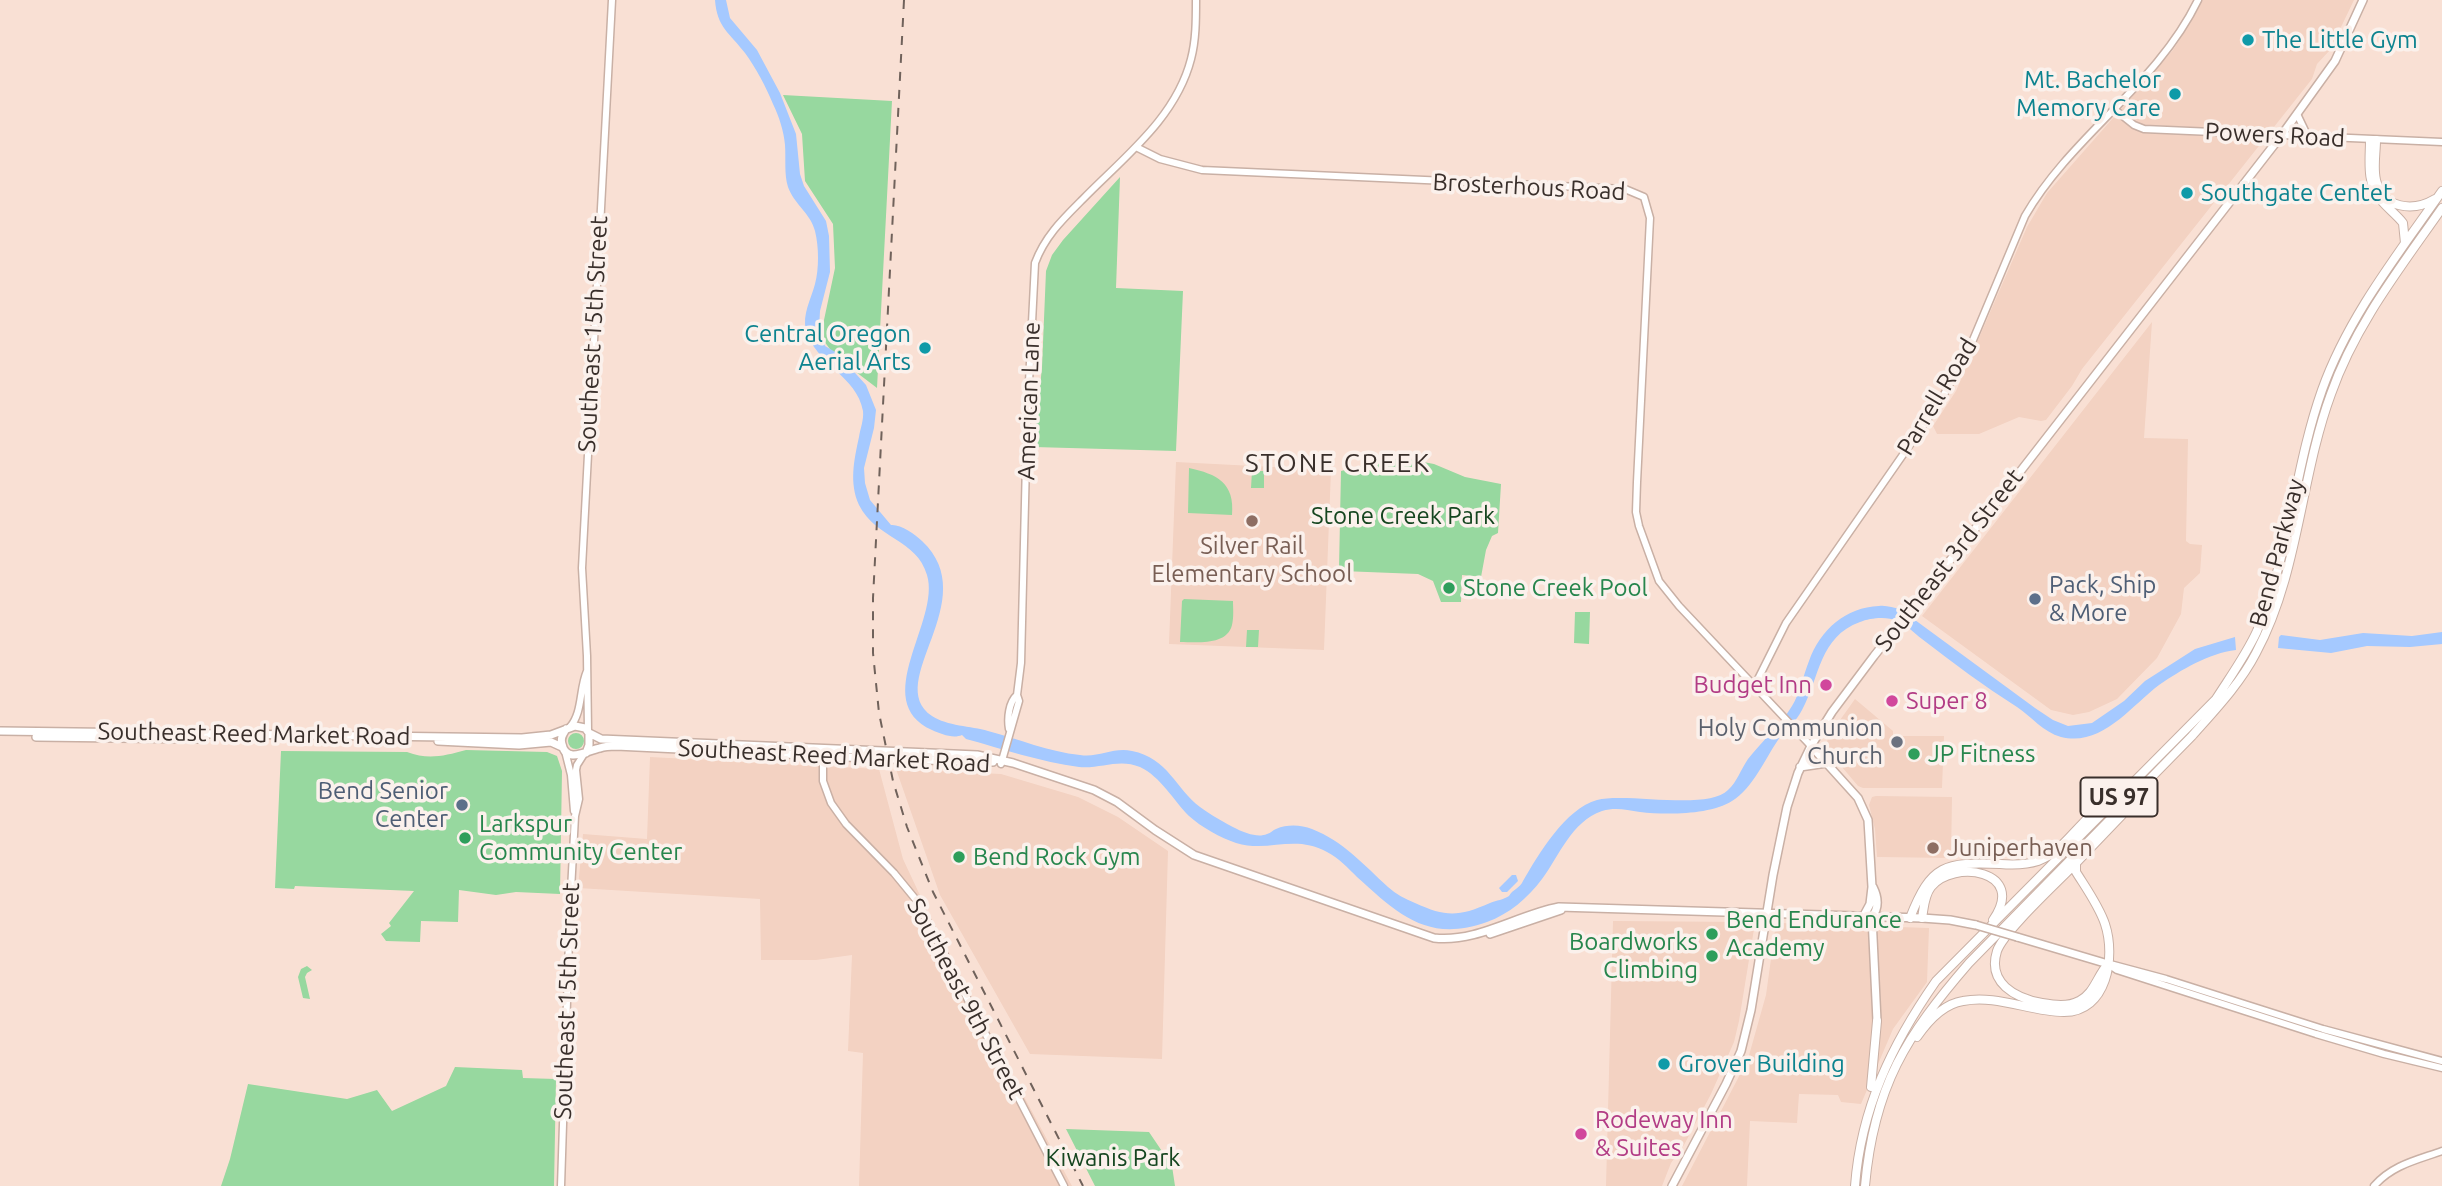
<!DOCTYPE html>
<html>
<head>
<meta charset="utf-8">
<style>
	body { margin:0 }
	canvas { display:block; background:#f9e0d4 }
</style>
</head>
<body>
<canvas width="2442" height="1186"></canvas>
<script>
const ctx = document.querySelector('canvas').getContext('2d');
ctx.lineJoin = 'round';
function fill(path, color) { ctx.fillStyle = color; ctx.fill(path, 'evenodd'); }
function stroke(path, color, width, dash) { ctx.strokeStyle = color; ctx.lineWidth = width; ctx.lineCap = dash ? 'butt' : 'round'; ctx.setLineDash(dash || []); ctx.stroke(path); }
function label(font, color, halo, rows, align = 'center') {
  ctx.font = font + ' Ubuntu,sans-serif'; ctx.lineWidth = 7; ctx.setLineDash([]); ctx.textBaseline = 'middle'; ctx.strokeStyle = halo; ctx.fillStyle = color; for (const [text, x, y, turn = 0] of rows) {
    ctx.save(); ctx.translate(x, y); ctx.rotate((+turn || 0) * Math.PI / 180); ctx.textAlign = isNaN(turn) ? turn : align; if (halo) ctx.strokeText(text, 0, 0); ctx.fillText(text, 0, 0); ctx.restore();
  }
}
fill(new Path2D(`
	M2202,0H2354L2330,50L2317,64L2312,79L2082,369L2072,386L2046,420L2041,421L2019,417L1979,434H1937L1933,426L1956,391L2027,227L2047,193L2173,50L2190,23Z
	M2152,322L2144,438L2188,439L2186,541L2190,544L2202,545L2200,573L2184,588L2181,614L2157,658L2117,699L2089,712L2073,715L2051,710L1922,616Z
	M1176,462L1331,470L1324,650L1169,644Z
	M1855,699L1893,731V736H1944L1942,788H1863L1858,786L1826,748L1828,737Z
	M650,757L879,769L903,859L947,953L1072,1186H859L863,1053L848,1051L852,955L816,960H761L760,899L578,888L583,834L647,839Z
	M896,769L1001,774L1078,797L1118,817L1168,851L1162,1059L1030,1054L940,895Z
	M1876,796L1952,797L1951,858L1877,857L1875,829L1869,805L1872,797Z
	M1613,921L1747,922L1754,929L1739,1021L1734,1042L1711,1094L1684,1145L1671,1163L1662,1186H1606Z
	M1780,923L1929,928L1927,982L1893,1029L1861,1104L1841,1102L1838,1095L1799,1094L1797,1123L1750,1121L1747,1186H1682L1748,1059L1766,995L1775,930Z`), '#f3d2c2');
fill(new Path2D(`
	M783,95L892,101L877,388L835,356L824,341V320L835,268L833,224L805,181L802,134Z
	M1120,177L1116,288L1183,291L1176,451L1034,447L1042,367L1046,271L1052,255L1063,240Z
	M1407,459L1434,464L1465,477L1501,484L1498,533L1492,536L1486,550L1481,577L1462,575L1461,602H1441L1433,581L1418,574L1342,571L1339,569L1341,471L1385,460Z
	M1189,468C1217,474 1235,483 1232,515L1188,513Z
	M1252,471H1264V488H1251Z
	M1184,599L1233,601C1233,608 1234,617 1232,625C1227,646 1196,642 1180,642L1182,601Z
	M1575,612H1590L1589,644L1574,643Z
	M1247,630H1259L1258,647H1246Z
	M568 741a8 8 0 1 1 16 0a8 8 0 1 1-16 0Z
	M466,750L547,752L557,756L562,771L560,894L516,892L496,895L459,890L458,922L421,921L420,942L386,941L381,934L391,926L389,923L414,891L295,886L294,889L275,888L281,751L407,752C428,760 444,756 466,750Z
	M307,966L312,970L307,973L305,977L310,999L303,998L298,977L301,969Z
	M455,1067L522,1070L523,1078L556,1079L554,1186H221L230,1159L248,1084L347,1099L377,1090L392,1111L446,1086Z
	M1066,1129L1149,1132L1172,1166L1175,1186H1095Z`), '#97d89f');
fill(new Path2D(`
	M715,0H726L730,18L757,50L780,93L796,134L800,174L804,186L826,221L829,236L830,272L820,311L819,329L825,346L837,353L866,385L876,410L874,428L864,468L865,483L870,500L891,525C900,524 915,534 922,541C985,600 882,682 932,716C947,726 971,726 988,731C1019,739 1049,752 1080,755C1099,758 1113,747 1132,751C1168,758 1176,789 1200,807C1211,815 1225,823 1237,829C1245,833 1258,838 1267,834C1271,833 1273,830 1276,829C1288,824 1301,825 1312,829C1343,841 1364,865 1388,887C1396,894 1405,899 1415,903C1446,917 1458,917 1490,903C1497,900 1503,900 1509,896C1512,890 1520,888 1523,881C1538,855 1566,808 1597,800C1626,792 1708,811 1728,790C1737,782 1741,769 1748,759C1762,741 1780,726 1792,706C1800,693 1803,676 1809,661C1820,630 1846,607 1879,606C1887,605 1893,608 1900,609L2035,708L2053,720L2068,726L2092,723L2124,701L2145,681L2195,649L2235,637L2236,650C2209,653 2181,670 2159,685C2130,707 2102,747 2061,737C2043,732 2032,717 2017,707C1984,686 1953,663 1922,639C1914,633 1907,625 1897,621C1887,616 1870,618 1860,622C1819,637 1820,677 1802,710C1796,722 1786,729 1778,740C1765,759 1753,788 1732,801C1710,815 1666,815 1640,812C1626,810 1616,807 1602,811C1571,822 1560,855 1542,879C1528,898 1509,914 1487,922C1428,943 1399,915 1357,877C1348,868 1339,858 1327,852C1294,834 1269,853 1236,843C1221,838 1201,827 1189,816C1173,800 1161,777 1140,767C1119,758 1101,769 1079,767C1041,762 1003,749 966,739L962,735C953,739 941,734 932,730C868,701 941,621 927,575C917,539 876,539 859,505C849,483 854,460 859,437C860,429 864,420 863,411C857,376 815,364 806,330C802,315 811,299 815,284C819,269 819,247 815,231C811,214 794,204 788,187C784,174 786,159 785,145C784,132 779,116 773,104C766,87 756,68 745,53C730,33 717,28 715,0Z
	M2442,632V644L2410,647L2367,646L2331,653L2278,648L2279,637L2281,635L2320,640L2363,633L2412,636Z
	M1512,875H1516L1518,881L1507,892H1502L1499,888Z`), '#a5c9ff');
const secondary = new Path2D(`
	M2114,109L2134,125L2144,129L2442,142
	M2297,114L2308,137
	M1136,147L1160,159L1202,170L1625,189L1644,197L1650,218L1637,482L1636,512L1639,526L1659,581L1679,606L1811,746
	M1755,685L1786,623L1941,400L1973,340L2025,216C2072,135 2157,85 2198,0
	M570,727C583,712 579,689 587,671
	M1009,729C1007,718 1009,702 1017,695
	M588,731L587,656L582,568L612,0
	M565,751L571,775L574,811
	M823,751V781L831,803L846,824L894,873L917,901L1064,1186
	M1001,764L1019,701L1017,695L1021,663L1027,422L1035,263C1045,236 1063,219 1083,199C1124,157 1176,118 1191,59C1196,40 1196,20 1196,0
	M2108,964L2117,970L2316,1034L2384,1054L2442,1068
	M2110,964L2166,979L2323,1029L2442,1061
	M561,1186L570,909L575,816L579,799L576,770L577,765L584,754
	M2374,1186C2392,1165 2417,1160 2442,1151`);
const primary = new Path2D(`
	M566,729C563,734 560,738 562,744C566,765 588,750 600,748C605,746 611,746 616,746L888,759L993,762
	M1795,730L1823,728
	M0,731L522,738L551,735L575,726L585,728L589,733V745L586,753
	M589,733L601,739L977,755L1013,763L1094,790L1117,802L1155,830L1194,855L1434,938C1477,943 1517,915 1559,907L1922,918L1950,920L1976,925
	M36,737L202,739
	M438,741L519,745L551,742L562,747
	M1811,746L1858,798L1868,820L1872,887L1870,904L1863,917
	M1800,767L1827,763
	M1873,887C1878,897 1879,908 1872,917L1877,1021
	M1490,934L1561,910
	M2017,937L2108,964
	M1672,1186L1726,1084L1741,1051L1751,1010L1773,875L1787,807L1798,773L1811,746L1832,712L1874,656L2002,495L2281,136L2335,61L2363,0`);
const highway = new Path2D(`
	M2370,140C2370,159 2366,183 2380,199C2387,208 2396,214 2403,223L2405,243
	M2376,140C2376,153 2373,167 2376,180C2383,209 2413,212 2435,199
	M2076,863C2059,881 2004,931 1997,951C1987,983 2015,998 2042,1003C2054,1005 2068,1007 2079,1001C2094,994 2097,976 2108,964
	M1910,918C1931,864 1945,862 2000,864C2013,865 2026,865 2038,861C2057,854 2070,836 2083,823C2093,812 2105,803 2116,794
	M1922,918C1924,908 1924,896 1931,887C1953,859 2028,870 1993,920
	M1917,1037C1928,1021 1943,1004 1963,1001C1996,994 2031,1012 2064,1012C2107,1012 2116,957 2105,924C2099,906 2086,888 2076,872V863L2122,815
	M1871,1087L1877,1021
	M1855,1186C1861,1108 1892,1044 1936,981L2216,699C2230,677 2246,655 2257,631C2290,554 2294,469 2322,390C2348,317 2398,254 2442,191
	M1865,1186C1874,1086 1906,1036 1969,963L2192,736C2215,710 2240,684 2256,653C2299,573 2300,478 2331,394C2355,325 2401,267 2442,208`);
stroke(secondary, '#c9b0a5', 9);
stroke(primary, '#c9b0a5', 10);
stroke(highway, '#c9b0a5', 10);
stroke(secondary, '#fff', 6);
stroke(primary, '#fff', 7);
stroke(highway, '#fff', 8);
stroke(new Path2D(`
	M904,0L873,598V653L879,713L893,781L907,827L933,892L1083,1186`), '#70625b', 2, [9, 9]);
const primaryBridge = new Path2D(`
	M1976,925L2017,937`);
stroke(primaryBridge, '#c9b0a5', 10, []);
stroke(primaryBridge, '#fff', 7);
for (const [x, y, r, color] of [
	[2248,40,7,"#0f9aa8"],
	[2175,94,7,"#0f9aa8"],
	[2187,193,7,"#0f9aa8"],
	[925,348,7,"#0f9aa8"],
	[1252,521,7,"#8d6e63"],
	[1449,588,7,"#2e9e5b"],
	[2035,599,7,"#5c6f8a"],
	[1826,685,7,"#d1479c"],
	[1892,701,7,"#d1479c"],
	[1897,742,7,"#6b7280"],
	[1914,754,7,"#2e9e5b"],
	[462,805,7,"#5c6f8a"],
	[465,838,7,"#2e9e5b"],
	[1933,848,7,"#8d6e63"],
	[959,857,7,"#2e9e5b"],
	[1712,934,7,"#2e9e5b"],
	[1712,956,7,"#2e9e5b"],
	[1664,1064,7,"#0f9aa8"],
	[1581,1134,7,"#d1479c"]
]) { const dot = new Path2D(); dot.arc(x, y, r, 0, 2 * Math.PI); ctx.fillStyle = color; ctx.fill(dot); stroke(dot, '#fbf1ec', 2.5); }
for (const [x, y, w] of [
	[2119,797,77]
]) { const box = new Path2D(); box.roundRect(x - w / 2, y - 19.5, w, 39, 5); ctx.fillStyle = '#fbf1ec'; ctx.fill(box); stroke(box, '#392f2b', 2); }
label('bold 23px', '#392f2b', null, [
	["US 97",2119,797]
]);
label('24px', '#0d838f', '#fbf1ec', [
	["The Little Gym",2262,40],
	["Mt. Bachelor",2161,80,"right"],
	["Memory Care",2161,108,"right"],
	["Southgate Centet",2201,193],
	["Central Oregon",911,334,"right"],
	["Aerial Arts",911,362,"right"],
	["Grover Building",1678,1064]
], 'left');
label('24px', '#392f2b', '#fbf1ec', [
	["Powers Road",2275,135,3],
	["Brosterhous Road",1529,187,3],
	["Southeast 15th Street",593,334,-87],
	["Parrell Road",1937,397,-59],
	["American Lane",1029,401,-88],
	["Bend Parkway",2277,553,-75],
	["Southeast 3rd Street",1949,560,-52],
	["Southeast Reed Market Road",254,734,1],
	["Southeast Reed Market Road",834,756,3],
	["Southeast 9th Street",966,999,62],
	["Southeast 15th Street",567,1001,-88]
]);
label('24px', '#15451f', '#fbf1ec', [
	["Stone Creek Park",1403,516],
	["Kiwanis Park",1113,1158]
]);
label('24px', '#785e54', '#fbf1ec', [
	["Silver Rail",1252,546],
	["Elementary School",1252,574],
	["Juniperhaven",1947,848,"left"]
]);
label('24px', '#4e5e75', '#fbf1ec', [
	["Pack, Ship",2049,585],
	["& More",2049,613],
	["Bend Senior",448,791,"right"],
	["Center",448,819,"right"]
], 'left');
label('24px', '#27864d', '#fbf1ec', [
	["Stone Creek Pool",1463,588],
	["JP Fitness",1928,754],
	["Larkspur",479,824],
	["Community Center",479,852],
	["Bend Rock Gym",973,857],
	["Bend Endurance",1726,920],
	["Academy",1726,948],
	["Boardworks",1698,942,"right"],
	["Climbing",1698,970,"right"]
], 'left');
label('24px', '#b23c85', '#fbf1ec', [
	["Budget Inn",1812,685,"right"],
	["Super 8",1906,701],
	["Rodeway Inn",1595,1120],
	["& Suites",1595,1148]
], 'left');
label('24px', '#5b616d', '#fbf1ec', [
	["Holy Communion",1883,728],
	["Church",1883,756]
], 'right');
ctx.letterSpacing = '2px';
label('26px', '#392f2b', '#fbf1ec', [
	["STONE CREEK",1338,463]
]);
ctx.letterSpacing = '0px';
</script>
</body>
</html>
